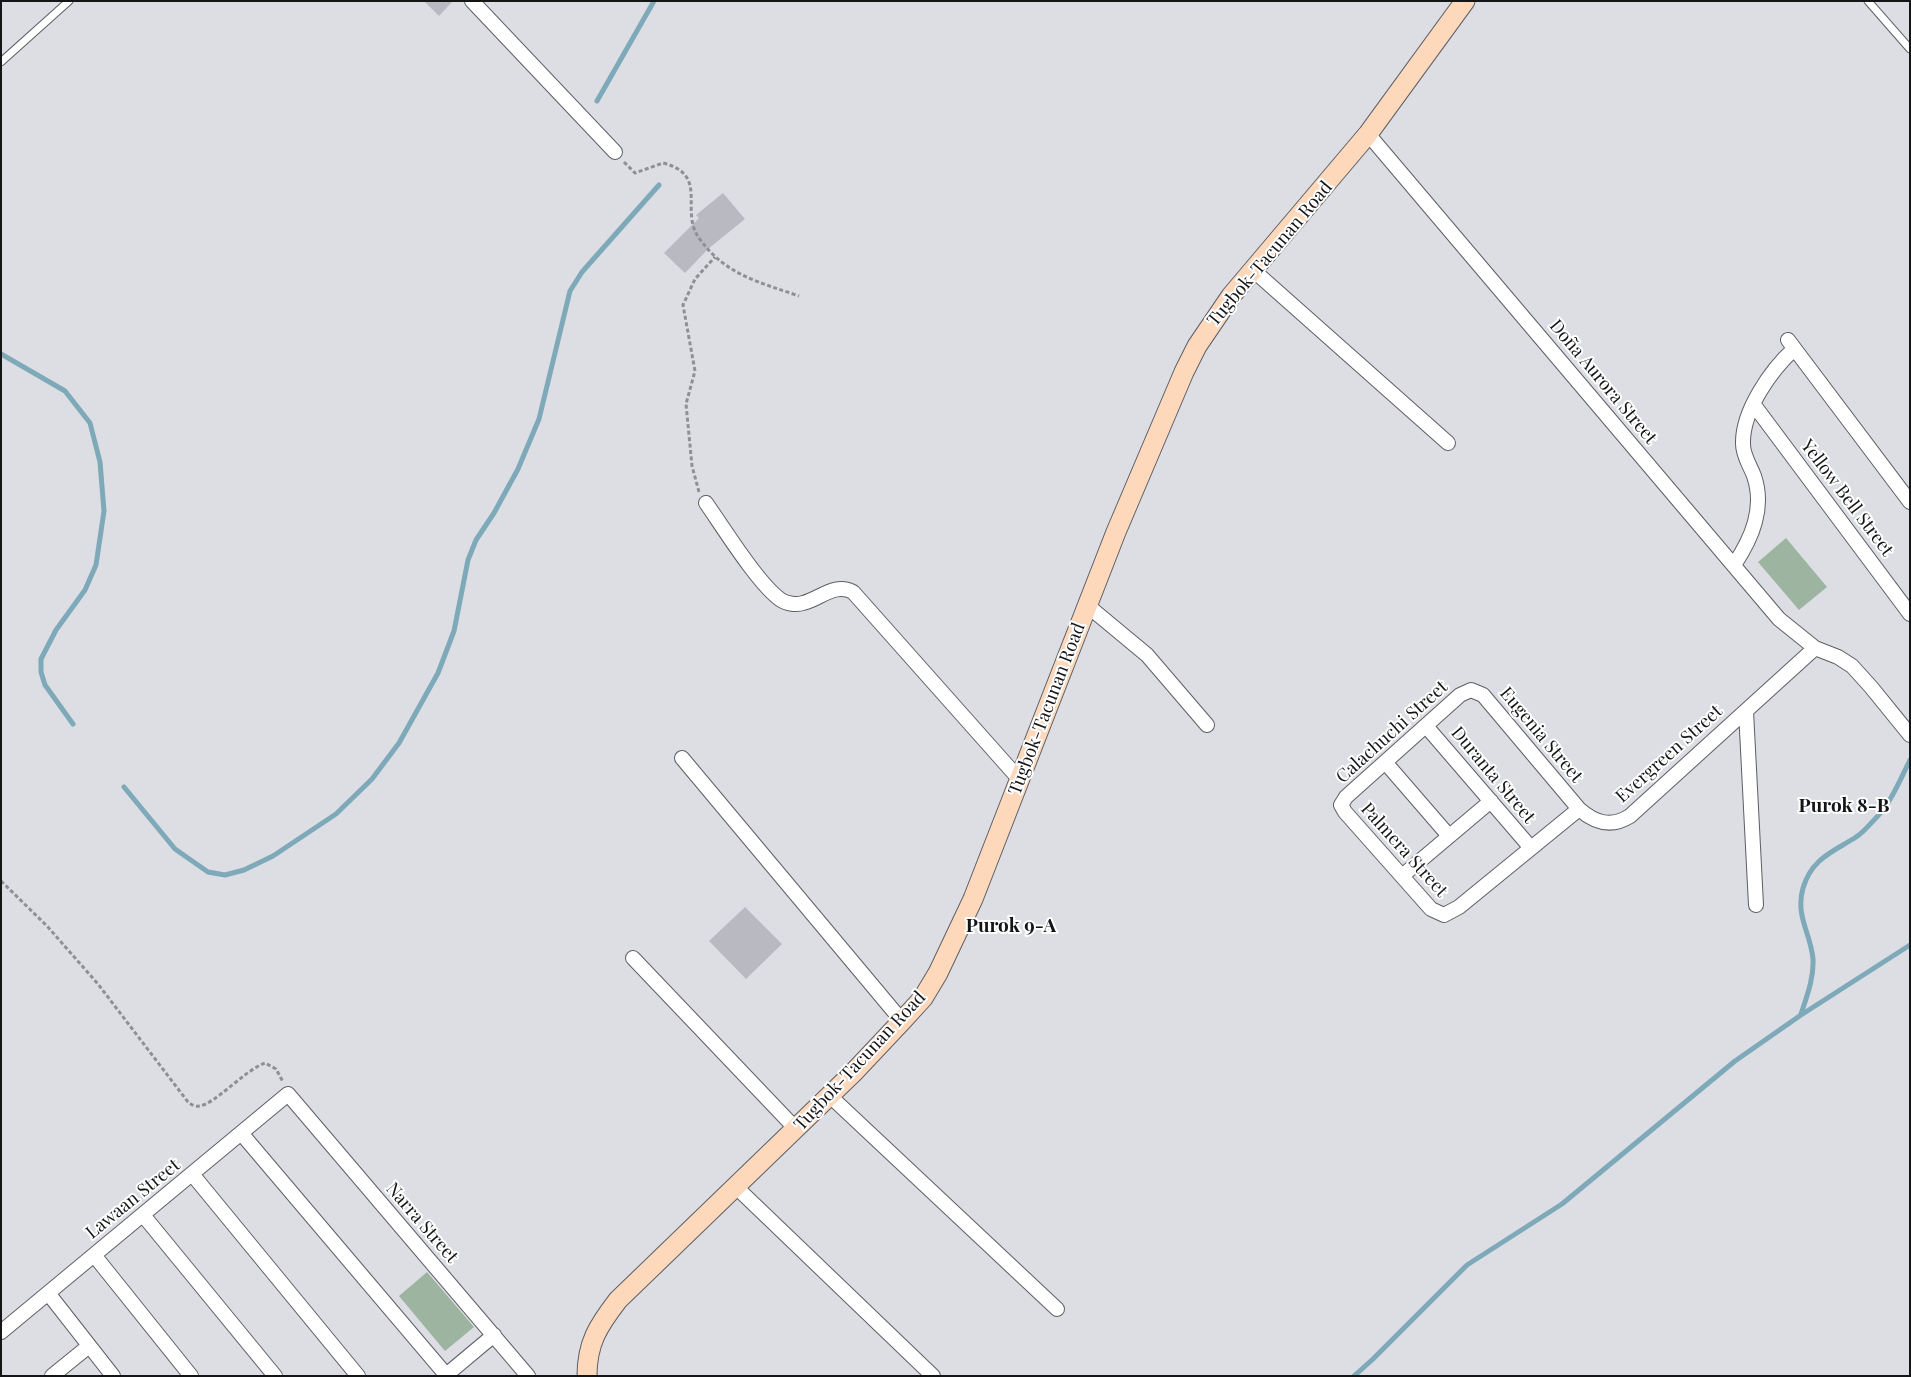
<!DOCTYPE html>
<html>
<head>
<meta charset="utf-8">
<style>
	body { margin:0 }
	#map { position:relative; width:1911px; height:1377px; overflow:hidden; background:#dcdee4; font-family:"Playfair Display",serif }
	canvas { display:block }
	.frame { position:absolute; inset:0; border:2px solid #141517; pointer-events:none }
</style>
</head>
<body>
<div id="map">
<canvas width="1911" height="1377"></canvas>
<div class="frame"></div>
</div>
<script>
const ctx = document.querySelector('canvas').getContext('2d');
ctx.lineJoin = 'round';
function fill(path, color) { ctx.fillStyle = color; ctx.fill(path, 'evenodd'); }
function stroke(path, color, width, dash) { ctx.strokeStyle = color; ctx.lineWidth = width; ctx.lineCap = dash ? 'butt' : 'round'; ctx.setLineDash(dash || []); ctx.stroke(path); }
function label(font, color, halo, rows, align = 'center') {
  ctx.font = font + ' "Playfair Display",serif'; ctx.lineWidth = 4; ctx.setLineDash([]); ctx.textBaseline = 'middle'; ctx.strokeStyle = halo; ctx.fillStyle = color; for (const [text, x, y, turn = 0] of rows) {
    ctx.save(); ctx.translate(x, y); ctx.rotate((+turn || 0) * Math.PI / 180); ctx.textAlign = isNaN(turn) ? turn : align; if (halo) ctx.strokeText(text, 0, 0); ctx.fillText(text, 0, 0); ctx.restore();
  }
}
fill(new Path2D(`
	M1786,538L1827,587L1799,610L1758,562Z
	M427,1272L474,1327L445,1351L399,1296Z`), '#9db4a1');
stroke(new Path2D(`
	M597,101L654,1
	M1,354L65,391L90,423L100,462L104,511L96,565L85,590L56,630L41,659V672L45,685L73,724
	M124,787L175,849L208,872L225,875L244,870L273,856L336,814L372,779L399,743L438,673L454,631L468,560L476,540L494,513L518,469L539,419L570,291L582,272L659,185
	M1801,1014C1807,996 1814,978 1813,959C1811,934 1795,916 1803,888C1812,858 1833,852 1856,837C1863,833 1869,825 1875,819C1891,803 1900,780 1910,760
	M1354,1376L1373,1359L1467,1265L1562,1204L1735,1061L1801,1015L1910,945`), '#7ea9b9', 5);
fill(new Path2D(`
	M424,1H453L439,16Z
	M723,193L745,219L708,249L685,273L664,253L699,218L696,215Z
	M745,907L782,944L746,979L709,941Z`), '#b9bac1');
const lane = new Path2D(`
	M1868,1L1910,49
	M1,62L69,1`);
const street = new Path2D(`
	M472,1L615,152
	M1368,134L1779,619L1815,648L1838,657L1852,666L1871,687L1910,735
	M1253,270L1448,443
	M1788,340L1910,502
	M1754,405L1910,614
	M706,503C723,527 758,584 781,600C787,604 797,605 803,603C820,599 835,582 853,592L1020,780
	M1734,565C1752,538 1765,508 1754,476C1750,465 1743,456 1743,444C1742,411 1771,370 1794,349
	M1088,606L1147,655L1207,725
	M1746,711L1756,905
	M1426,726L1531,848
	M682,758L902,1021
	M1385,762L1449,836
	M1579,809L1459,907L1444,915L1431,909L1345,812L1341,805L1346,797L1460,695L1471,690L1483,695L1579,809C1595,823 1611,828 1630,816L1815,648
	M1402,876L1491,801
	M633,958L796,1129
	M830,1096L1057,1309
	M241,1133L447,1376
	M192,1174L358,1376
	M736,1187L933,1376
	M143,1215L275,1376
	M94,1255L191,1376
	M48,1293L113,1376
	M1,1332L288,1094L528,1376
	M52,1376L89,1346
	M445,1376L494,1335`);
const secondary = new Path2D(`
	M587,1376C587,1343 598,1326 618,1300L853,1073L902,1021L923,998L938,973L973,899L1116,532L1184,372L1197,346L1231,296L1368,134L1465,1`);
stroke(lane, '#5e5f65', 9);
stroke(street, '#5e5f65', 16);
stroke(secondary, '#5e5f65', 21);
stroke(new Path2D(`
	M624,162L635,173L663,163C710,175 679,210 699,238C725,275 759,282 799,296
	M699,492L692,466L686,404L695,371L683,305L695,279L715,257
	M1,881L47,926L98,984L188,1102C191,1104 194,1107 199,1106C214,1105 245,1070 265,1063L276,1069L283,1082`), '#8f9095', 3, [4, 2.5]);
stroke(lane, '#fff', 7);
stroke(street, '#fff', 14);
stroke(secondary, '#fdd8bb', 19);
label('18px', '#141517', '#fff', [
	["Tugbok-Tacunan Road",1270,254,-50],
	["Doña Aurora Street",1603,382,50],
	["Yellow Bell Street",1847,498,53],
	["Tugbok-Tacunan Road",1047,709,-69],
	["Calachuchi Street",1392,732,-42],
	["Eugenia Street",1541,735,50],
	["Evergreen Street",1669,754,-42],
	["Duranta Street",1493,775,50],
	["Palmera Street",1404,850,48],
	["Tugbok-Tacunan Road",860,1061,-47],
	["Lawaan Street",133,1199,-39],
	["Narra Street",422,1223,49]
]);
label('bold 19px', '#141517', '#fff', [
	["Purok 8-B",1844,806],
	["Purok 9-A",1011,926]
]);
</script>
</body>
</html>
